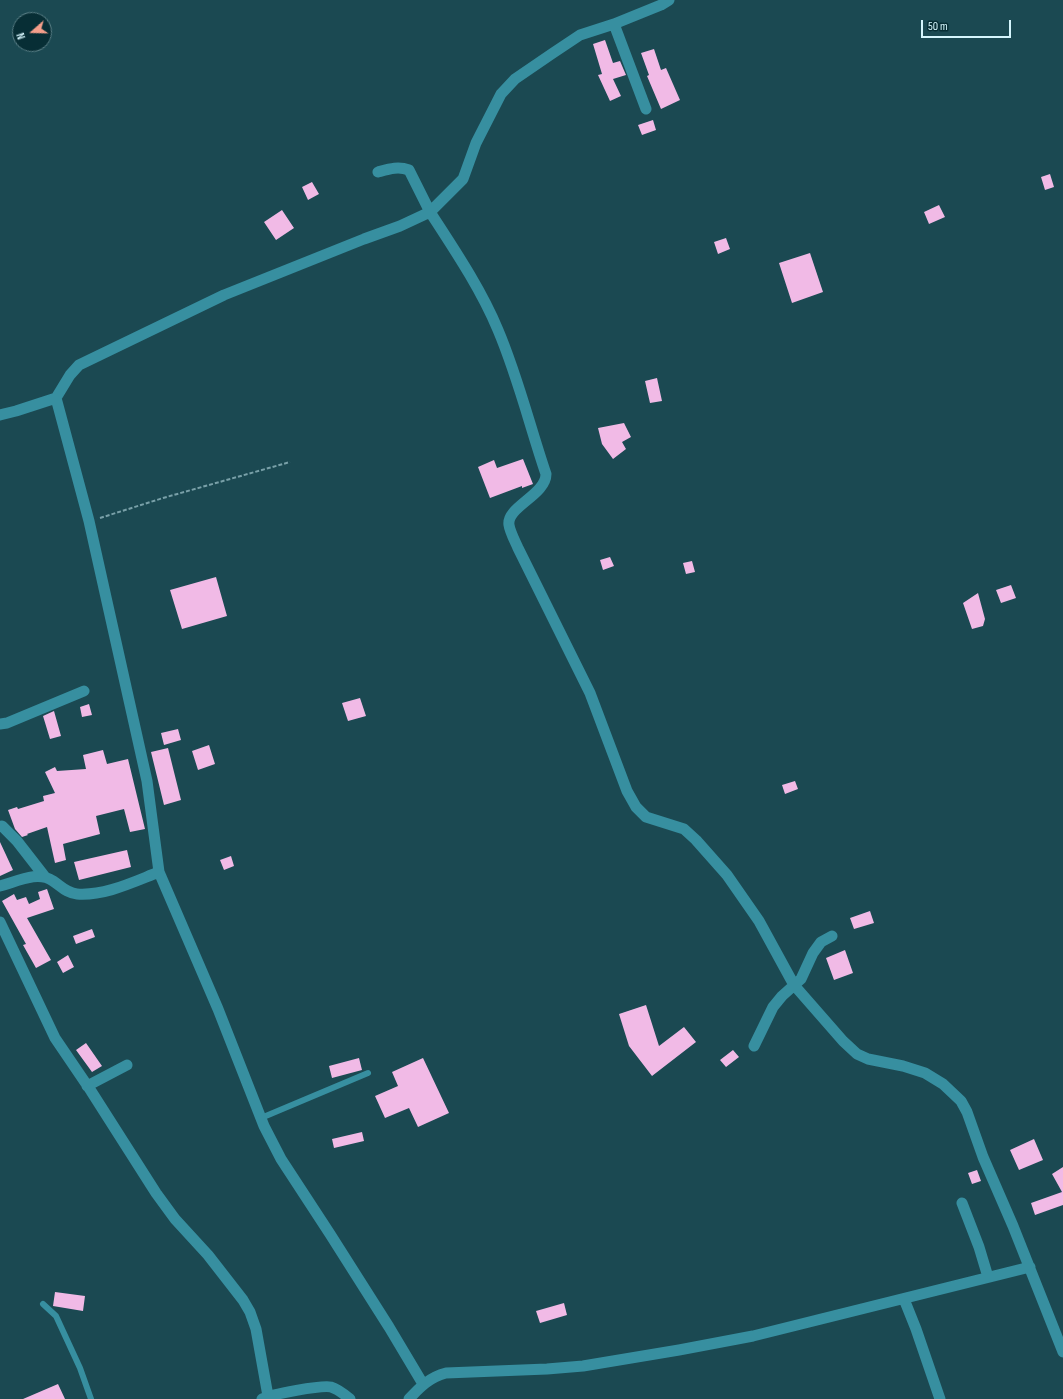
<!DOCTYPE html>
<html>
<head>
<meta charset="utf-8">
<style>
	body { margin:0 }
	#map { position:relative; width:1063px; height:1399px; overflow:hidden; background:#1b4952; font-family:"Sofia Sans Condensed",sans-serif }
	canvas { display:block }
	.north { position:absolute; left:12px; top:12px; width:40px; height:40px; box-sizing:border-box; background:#072e35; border:1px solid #597e85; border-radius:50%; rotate:250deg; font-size:11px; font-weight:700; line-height:16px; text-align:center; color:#d5f5fc }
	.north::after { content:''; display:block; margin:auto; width:14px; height:18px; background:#f49e8a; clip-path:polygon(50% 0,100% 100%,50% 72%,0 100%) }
	.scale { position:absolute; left:921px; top:20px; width:90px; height:18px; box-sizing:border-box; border:2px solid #d5f5fc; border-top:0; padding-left:5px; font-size:12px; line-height:14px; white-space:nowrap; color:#d5f5fc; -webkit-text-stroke:3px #072e35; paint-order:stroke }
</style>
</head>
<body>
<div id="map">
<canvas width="1063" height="1399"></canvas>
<div class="north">N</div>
<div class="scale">50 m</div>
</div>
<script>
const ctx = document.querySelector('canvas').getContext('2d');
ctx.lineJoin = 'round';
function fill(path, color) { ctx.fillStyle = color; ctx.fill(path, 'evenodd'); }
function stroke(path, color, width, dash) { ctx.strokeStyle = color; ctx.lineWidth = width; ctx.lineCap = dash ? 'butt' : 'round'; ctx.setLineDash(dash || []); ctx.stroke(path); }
fill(new Path2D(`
	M605,40L613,63L620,61L626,75L613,79L621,96L610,101L598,75L602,74L593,44Z
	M654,49L661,70L666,68L680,100L661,109L647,76L649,75L641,53Z
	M653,120L656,130L642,135L638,125Z
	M1050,174L1054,187L1045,190L1041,177Z
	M312,182L319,194L308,200L302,187Z
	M939,205L945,217L929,224L924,212Z
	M282,210L294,228L276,240L264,222Z
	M726,238L730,249L718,254L714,242Z
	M810,253L823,292L792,303L779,263Z
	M657,378L662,401L650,403L645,381Z
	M624,423L631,437L622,442L626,449L613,459L602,444L598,428Z
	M523,459L533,484L522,488V486L490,498L478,467L494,460L497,468Z
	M610,557L614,566L603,570L600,560Z
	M692,561L695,572L686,574L683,563Z
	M216,577L227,616L182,629L170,590Z
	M1011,585L1016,598L1001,603L996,590Z
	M978,593L985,619L983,626L972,629L963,603Z
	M360,698L366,716L348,721L342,703Z
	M89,704L92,715L82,717L80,707Z
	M54,711L61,736L50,739L43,716Z
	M178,729L181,740L164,745L161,733Z
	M209,745L215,764L198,770L192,751Z
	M168,748L181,800L164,805L151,752Z
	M103,750L107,764L128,759L145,829L130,832L124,809L96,816L100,834L63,844L66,860L55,863L47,827L27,834L28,835L22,837L15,829L8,810L17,807L18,809L44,801L43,796L55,793L45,772L55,767L57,771L86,769L83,755Z
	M795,781L798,789L785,794L782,785Z
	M0,842L13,870L0,876Z
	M127,850L131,867L79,880L74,862Z
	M231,856L234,866L224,870L220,860Z
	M47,889L54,909L27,918L51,960L36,968L23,945L26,944L2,901L14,894L17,900L26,897L29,904L40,899L38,892Z
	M870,911L874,923L854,929L850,918Z
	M92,929L95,937L76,944L73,936Z
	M845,950L853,973L834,980L826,958Z
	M68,955L74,967L63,973L57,962Z
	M646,1005L659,1046L684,1027L696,1042L652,1076L629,1046L619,1014Z
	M86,1043L102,1066L92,1072L76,1050Z
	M733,1050L739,1057L726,1067L720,1060Z
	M359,1058L362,1070L332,1078L329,1066Z
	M423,1058L449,1113L418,1127L409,1108L385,1118L375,1096L398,1086L392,1072Z
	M362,1132L364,1141L334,1148L332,1139Z
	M1034,1139L1043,1160L1019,1170L1010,1150Z
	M1063,1167V1205L1035,1215L1031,1203L1062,1192L1052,1174Z
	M977,1170L981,1181L972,1184L968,1173Z
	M55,1292L85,1296L83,1311L53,1306Z
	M564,1303L567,1315L540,1323L536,1311Z
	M58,1384L65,1399H23Z`), '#f1bae6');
stroke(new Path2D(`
	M100,518L163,498L290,462`), '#79a0a8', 2, [4, 2]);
stroke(new Path2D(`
	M261,1118L368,1073
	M43,1304L56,1316L80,1368L91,1399`), '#378fa0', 6);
stroke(new Path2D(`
	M669,0L661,5L614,24L580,35L553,53L515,79L501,94L476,143L463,179L430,212C454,249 481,289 498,330C518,377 530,427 546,474C546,495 506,507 509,525C510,532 515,541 518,548L590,693L627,791L636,807L646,817L684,829L696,840L727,875L759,921L794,985L843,1041L857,1054L868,1059L903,1066L925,1073L943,1084L961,1101L967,1112L983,1157L1013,1226L1063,1352
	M614,24L646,109
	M56,398L89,521L147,781L159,872L218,1009L264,1126L281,1159L330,1234L389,1327L423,1384
	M0,415L16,411L56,398L70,375L79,365L224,295L364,239L400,226L430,212L409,170C398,166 389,169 378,172
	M0,724L7,723L84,691
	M2,826L17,841L45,877
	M0,886C16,882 38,870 53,881C61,886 66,893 77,894C105,896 133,882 159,872
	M0,922L55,1038L91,1091L156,1193L175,1219L208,1255L243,1300L250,1312L256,1329L268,1396
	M754,1046L773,1007L782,996L801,979L813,953L821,942L832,936
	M87,1086L127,1065
	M962,1203L979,1247L988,1277
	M904,1299L916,1329L940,1399
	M262,1399C271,1394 322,1385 331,1387C338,1389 344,1394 350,1399
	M409,1399C420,1387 430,1377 446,1373L547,1369L583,1366L679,1350L753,1336L1030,1267`), '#378fa0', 11);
</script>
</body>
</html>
